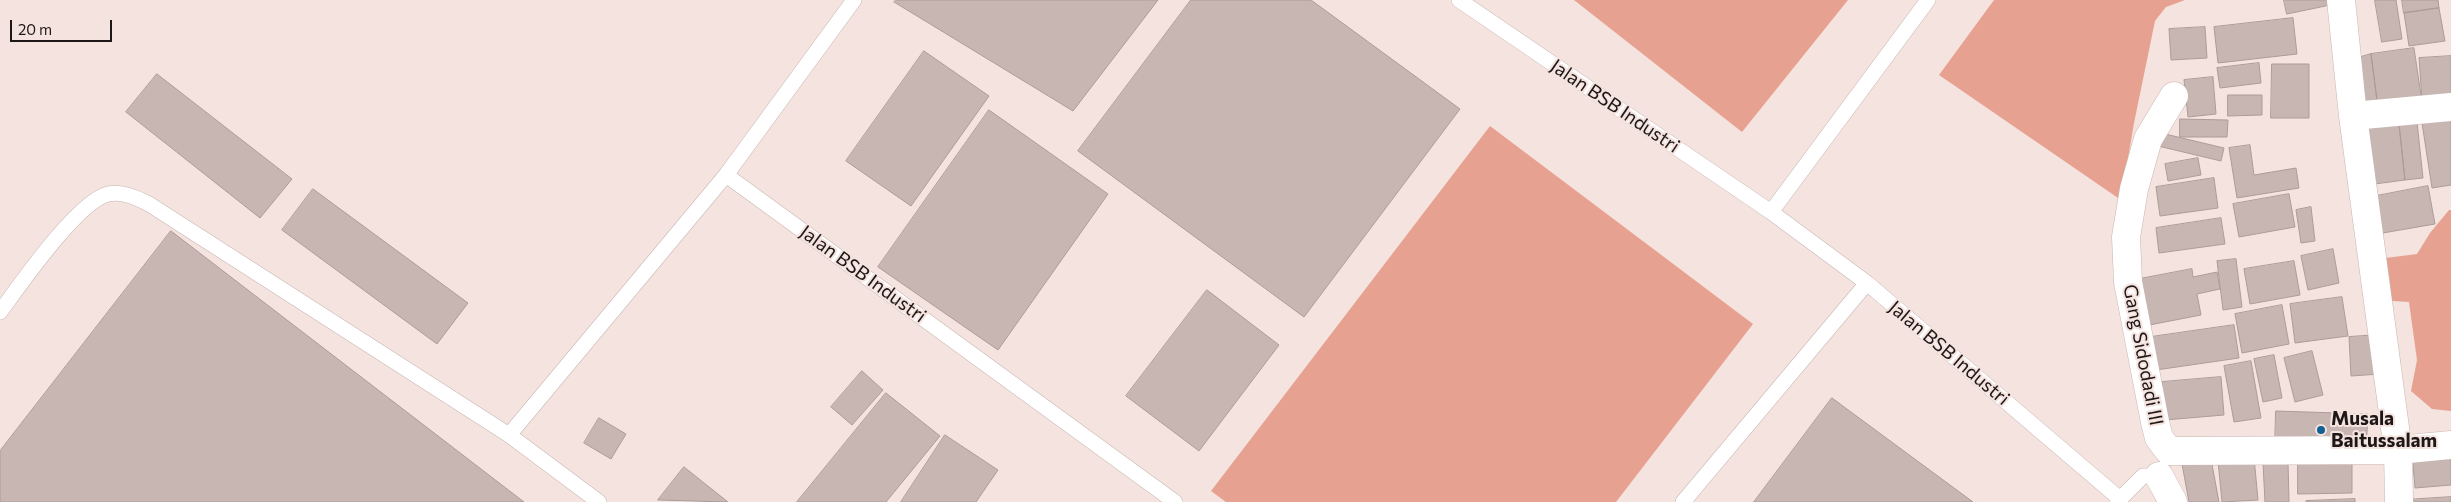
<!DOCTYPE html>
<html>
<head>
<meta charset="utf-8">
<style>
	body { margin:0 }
	#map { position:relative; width:2451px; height:502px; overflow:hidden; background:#f4e3de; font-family:Commissioner,sans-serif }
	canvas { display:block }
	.scale { position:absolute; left:10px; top:20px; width:102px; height:22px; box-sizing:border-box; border:2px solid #1d1716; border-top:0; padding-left:6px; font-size:15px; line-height:18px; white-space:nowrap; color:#1d1716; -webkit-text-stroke:4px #f4e3de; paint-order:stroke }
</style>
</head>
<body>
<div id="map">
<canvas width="2451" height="502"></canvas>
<div class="scale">20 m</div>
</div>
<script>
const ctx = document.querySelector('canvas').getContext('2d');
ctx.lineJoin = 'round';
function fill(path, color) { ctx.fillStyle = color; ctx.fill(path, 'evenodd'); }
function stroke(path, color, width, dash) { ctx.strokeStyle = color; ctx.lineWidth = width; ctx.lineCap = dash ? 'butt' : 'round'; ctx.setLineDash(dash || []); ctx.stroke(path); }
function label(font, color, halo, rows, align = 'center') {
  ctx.font = font + ' Commissioner,sans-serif'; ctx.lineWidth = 4; ctx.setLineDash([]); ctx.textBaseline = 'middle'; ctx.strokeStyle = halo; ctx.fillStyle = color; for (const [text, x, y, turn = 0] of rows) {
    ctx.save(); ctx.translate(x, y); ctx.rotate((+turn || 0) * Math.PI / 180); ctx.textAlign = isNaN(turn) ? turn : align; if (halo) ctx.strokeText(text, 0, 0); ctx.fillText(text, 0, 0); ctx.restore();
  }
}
fill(new Path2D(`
	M1574,0H1848L1742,132Z
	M1994,0H2185L2166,7L2155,21L2134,123L2121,200L1939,75Z
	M1490,126L1753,324L1616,502H1226L1211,491Z
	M2449,210H2451V411L2432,409L2411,391L2417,360L2409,302L2377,300L2370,260L2417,254L2430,233Z`), '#e7a190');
const building = new Path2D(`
	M896,0H1158L1073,111L894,2Z
	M1191,0H1311L1460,109L1304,317L1078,151Z
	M2284,0H2334L2335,4L2287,14Z
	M2375,0H2396L2402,39L2382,42Z
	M2402,0H2438L2439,8L2404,13Z
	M2439,8L2445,41L2409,46L2404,13Z
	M2293,18L2297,54L2218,63L2214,27Z
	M2205,27L2207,58L2171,60L2169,29Z
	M2414,48L2422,102L2378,108L2371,54Z
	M924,51L989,96L911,206L846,161Z
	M2371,54L2378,108L2355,110L2351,60Z
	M2451,56V98L2422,100L2419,58Z
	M2259,63L2261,83L2220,88L2217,68Z
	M2272,64H2309V118H2271Z
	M157,74L292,179L260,218L126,112Z
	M2213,77L2216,114L2188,117L2184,80Z
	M2228,95H2262V115L2228,116Z
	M989,110L1108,194L998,350L878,267Z
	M2180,119L2228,120L2227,137H2180Z
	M2451,119V185L2432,188L2422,123Z
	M2417,122L2423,178L2405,180L2399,124Z
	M2399,124L2405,180L2367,185L2360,128Z
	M2161,133L2224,148L2221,161L2158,146Z
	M2250,145L2254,175L2296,168L2299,188L2237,198L2229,148Z
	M2198,158L2201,175L2168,181L2165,164Z
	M2214,178L2218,208L2160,216L2156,187Z
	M2428,186L2435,224L2377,234L2371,197Z
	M313,189L468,303L437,344L282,230Z
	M2289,194L2295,227L2239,237L2233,204Z
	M2311,207L2315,241L2301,243L2296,210Z
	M2221,218L2225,244L2159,253L2156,228Z
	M171,231L524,502H0V451Z
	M2333,249L2339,283L2308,290L2301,256Z
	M2236,259L2242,307L2223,310L2217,261Z
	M2294,261L2300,295L2250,304L2244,269Z
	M2192,269L2193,277L2217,272L2220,289L2197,294L2201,315L2139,327L2129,281Z
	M1207,290L1279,345L1199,451L1126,396Z
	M2342,297L2348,336L2295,343L2290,304Z
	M2282,305L2289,344L2242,353L2235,314Z
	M2234,325L2239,358L2156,370L2151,337Z
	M2378,335L2380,374L2351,376L2349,337Z
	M2312,351L2323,395L2295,402L2284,358Z
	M2274,355L2282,398L2263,402L2254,359Z
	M2251,361L2261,418L2234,422L2224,366Z
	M862,371L883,390L852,425L831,407Z
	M2221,377L2224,415L2165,420L2162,382Z
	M886,393L940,436L886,502H797Z
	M1832,398L1973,502H1754Z
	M2276,411L2368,414L2366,449L2275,446Z
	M599,418L626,434L611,459L584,443Z
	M945,435L998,470L976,502H901Z
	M2451,451V485L2415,488L2412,453Z
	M2254,457L2258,500L2222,502L2218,461Z
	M2211,459L2219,502H2189L2182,464Z
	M2288,462L2289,502H2265L2263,463Z
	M2298,462H2352V493L2298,494Z
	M684,467L728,502L658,500Z
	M2451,497V502H2405V500Z
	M2355,499V502H2306V501Z`);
fill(building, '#c8b6b2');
stroke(building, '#ac9c98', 1);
const service = new Path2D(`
	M1459,0L1771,212L1867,283L2120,499
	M726,175L1175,502
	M1771,212L1928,0
	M0,312C20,285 77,202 108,194C123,191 137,198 149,204L509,435L726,175L854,0
	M509,435L599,502
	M1683,502L1867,283
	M2117,502L2143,476H2159`);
const minor = new Path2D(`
	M2341,0L2353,116L2398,450L2399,502
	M2174,96L2148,139L2134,189L2126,237L2128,282L2155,422L2159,438L2169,451L2398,450L2451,445
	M2353,116L2451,107
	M2159,476L2173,502`);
stroke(service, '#c8b7b3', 16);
stroke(minor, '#c8b7b3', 29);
stroke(service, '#fff', 15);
stroke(minor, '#fff', 28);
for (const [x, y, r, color] of [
	[2321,430,5,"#136194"]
]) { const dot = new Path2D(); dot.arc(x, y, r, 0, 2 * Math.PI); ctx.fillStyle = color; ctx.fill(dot); stroke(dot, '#f4e3de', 2); }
label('19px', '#1d1716', '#f4e3de', [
	["Jalan BSB Industri",1615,106,34],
	["Jalan BSB Industri",863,274,36],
	["Jalan BSB Industri",1949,353,40],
	["Gang Sidodadi III",2143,355,79]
]);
label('bold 19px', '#1d1716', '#f4e3de', [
	["Musala",2331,419],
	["Baitussalam",2331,441]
], 'left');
</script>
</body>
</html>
